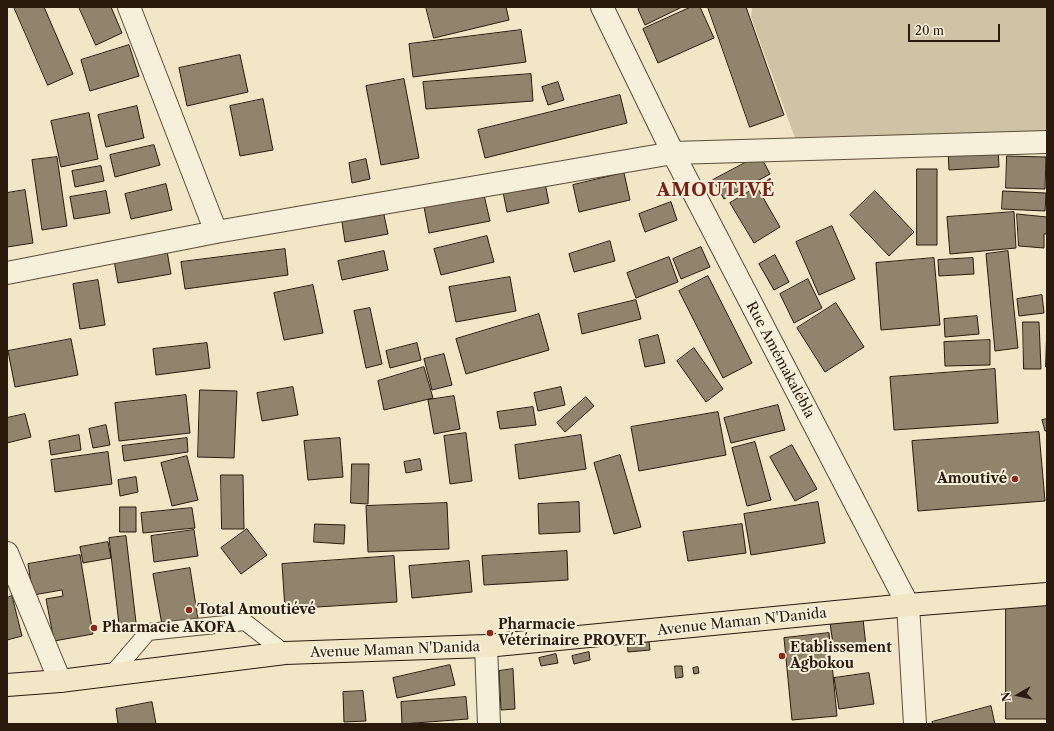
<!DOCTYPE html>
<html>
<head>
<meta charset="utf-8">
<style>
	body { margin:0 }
	#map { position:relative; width:1054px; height:731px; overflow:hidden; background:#f1e6c6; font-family:"Libre Caslon Text",serif }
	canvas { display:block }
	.frame { position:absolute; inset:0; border:8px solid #291a0c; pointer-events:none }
	.north { position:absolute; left:998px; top:675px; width:40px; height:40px; -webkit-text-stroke:3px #f6efda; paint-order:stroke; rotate:261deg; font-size:11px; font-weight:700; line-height:16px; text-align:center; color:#291a0c }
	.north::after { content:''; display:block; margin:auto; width:14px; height:18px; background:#291a0c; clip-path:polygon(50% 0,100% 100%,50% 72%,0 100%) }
	.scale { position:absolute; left:908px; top:24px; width:92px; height:18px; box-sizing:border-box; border:2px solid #291a0c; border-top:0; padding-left:5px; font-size:12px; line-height:14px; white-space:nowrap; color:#291a0c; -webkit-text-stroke:3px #f6efda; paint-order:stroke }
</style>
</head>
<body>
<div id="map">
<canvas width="1054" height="731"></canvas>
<div class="frame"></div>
<div class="north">N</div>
<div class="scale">20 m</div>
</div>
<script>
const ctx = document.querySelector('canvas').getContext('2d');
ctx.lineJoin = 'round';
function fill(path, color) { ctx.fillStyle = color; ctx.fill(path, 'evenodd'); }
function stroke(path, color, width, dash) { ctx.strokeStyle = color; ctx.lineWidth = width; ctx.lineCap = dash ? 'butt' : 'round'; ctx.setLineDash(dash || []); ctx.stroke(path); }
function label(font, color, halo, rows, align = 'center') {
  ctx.font = font + ' "Libre Caslon Text",serif'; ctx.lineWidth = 4; ctx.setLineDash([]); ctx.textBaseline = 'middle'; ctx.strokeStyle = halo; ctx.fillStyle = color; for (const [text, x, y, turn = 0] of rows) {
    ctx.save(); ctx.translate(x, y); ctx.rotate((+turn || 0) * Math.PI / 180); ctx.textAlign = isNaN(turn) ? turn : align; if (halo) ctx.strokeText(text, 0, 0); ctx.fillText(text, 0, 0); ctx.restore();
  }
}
fill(new Path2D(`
	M752,7H1047V144L799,149L751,17Z`), '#cfc3a6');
const building = new Path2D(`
	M14,7H44L73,74L48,85Z
	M79,7H111L122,33L96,45Z
	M426,7H506L509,20L434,38Z
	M641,7H682L645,25L638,9Z
	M691,7H700L714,38L658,63L643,29Z
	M708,7H746L784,115L750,127Z
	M521,30L526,62L413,77L409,44Z
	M129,45L139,76L90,91L81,60Z
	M240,55L248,92L187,106L179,68Z
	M531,74L533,101L426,109L423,82Z
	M404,79L419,158L381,165L366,86Z
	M558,82L564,100L548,105L542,87Z
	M620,95L627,123L485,158L478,130Z
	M263,99L273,150L240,156L230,106Z
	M137,106L144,138L106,147L98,115Z
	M89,113L98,159L61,167L51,121Z
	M154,145L160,165L115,177L110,155Z
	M998,147L999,167L949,170L948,150Z
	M760,155L770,174L724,199L713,180Z
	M1007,156L1046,157L1045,189L1006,188Z
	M57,157L67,226L42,230L32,160Z
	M366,159L370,179L352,183L349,163Z
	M101,166L104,181L75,187L72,171Z
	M917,169H937V245H917Z
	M624,173L630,200L579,212L573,185Z
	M545,183L549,203L507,212L503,192Z
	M166,184L172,210L131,219L125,194Z
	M757,187L780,227L754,243L730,203Z
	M25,190L33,243L7,247V193Z
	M106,191L110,213L74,219L70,197Z
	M875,191L914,232L889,256L850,215Z
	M1003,191L1046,193L1045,211L1002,209Z
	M484,195L490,221L429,233L424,207Z
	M671,202L677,220L645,232L639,214Z
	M1014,212L1016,248L950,254L947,217Z
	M1017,214L1047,217V234H1044V248L1019,246Z
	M384,215L388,234L345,242L342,222Z
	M832,226L855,279L819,295L796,242Z
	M487,236L494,262L441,275L434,249Z
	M610,241L615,261L574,272L569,254Z
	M701,247L710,267L681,279L673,259Z
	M285,249L288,275L185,289L181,262Z
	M167,251L171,274L118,283L114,260Z
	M384,251L388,270L342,280L338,261Z
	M1008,251L1018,348L995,351L986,254Z
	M775,255L789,282L774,290L759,264Z
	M669,257L678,282L636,298L627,273Z
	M934,258L940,325L881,330L876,263Z
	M973,258L974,274L939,276L938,260Z
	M708,276L752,363L723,378L679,291Z
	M510,277L516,311L456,322L449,287Z
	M808,279L822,308L794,323L780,294Z
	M98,280L105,325L80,329L73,284Z
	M313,285L323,333L284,340L274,293Z
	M1042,295L1044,313L1019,316L1017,299Z
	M636,300L641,319L582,334L578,314Z
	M836,303L864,347L825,372L797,328Z
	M370,308L382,364L366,368L354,311Z
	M539,314L549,350L466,374L456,339Z
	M977,316L979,334L945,337L944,319Z
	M1023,322H1039L1041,369H1024Z
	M1047,324V367H1046Z
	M658,335L665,363L645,367L639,340Z
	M71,339L78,375L15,387L8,351Z
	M990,340V365L945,366L944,342Z
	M207,343L210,368L156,375L153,349Z
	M417,343L421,360L390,368L386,351Z
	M694,348L723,389L706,402L677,361Z
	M444,354L452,385L432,390L424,359Z
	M424,367L433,398L384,410L378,381Z
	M995,369L998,423L894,430L890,377Z
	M293,387L298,415L262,421L257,393Z
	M561,387L565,405L538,411L534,393Z
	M200,390L237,391L234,458L198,457Z
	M186,395L190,433L119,441L115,403Z
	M454,396L460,429L434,434L428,400Z
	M586,397L594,406L565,432L557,423Z
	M778,405L785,430L731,443L724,418Z
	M533,407L536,425L500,429L497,412Z
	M718,412L726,455L639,471L631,427Z
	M25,414L31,437L7,443V418Z
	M1047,419V431H1045L1042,420Z
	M106,425L110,445L93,448L89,429Z
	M1039,432L1045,501L918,511L912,441Z
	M466,433L472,481L450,484L444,436Z
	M79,435L81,450L51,455L49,441Z
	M581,435L586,469L519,479L515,445Z
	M187,438L188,452L124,461L122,446Z
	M340,438L343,477L308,480L304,441Z
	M755,442L771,500L747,506L732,448Z
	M792,445L817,489L795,501L770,457Z
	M108,452L112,484L55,492L51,460Z
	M620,455L641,527L614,534L594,463Z
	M187,456L198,500L172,506L161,463Z
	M420,459L422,470L406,473L404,462Z
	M352,464H369L368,504L351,503Z
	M221,475H243L244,529H222Z
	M136,477L138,492L120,496L118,480Z
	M579,502L580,532L539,534L538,504Z
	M818,502L825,543L751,555L744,514Z
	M447,503L449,549L368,552L366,506Z
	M120,507H136V532H120Z
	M192,508L195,528L143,533L141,513Z
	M315,524L345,525L344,544L314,542Z
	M742,524L746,553L688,561L683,532Z
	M247,529L267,555L241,574L221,548Z
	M194,530L198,556L154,562L151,536Z
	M126,536L137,631L120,633L109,538Z
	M108,542L111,558L83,563L80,547Z
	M567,551L568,580L484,585L482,556Z
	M80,555L93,634L54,641L46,599L63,596L62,590L33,595L28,564Z
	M394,556L397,602L285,609L282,564Z
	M469,561L472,592L412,598L409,566Z
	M190,568L198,619L162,625L153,574Z
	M12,596L22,636L7,640V598Z
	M1006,604H1047V719H1006Z
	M863,619L866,646L834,651L830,623Z
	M829,633L837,716L792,720L784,638Z
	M649,641L650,650L628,652L627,643Z
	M589,652L590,660L574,664L572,656Z
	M556,654L558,663L541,666L539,658Z
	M450,665L455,685L397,698L393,678Z
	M675,666H682L683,677L676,678Z
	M698,667L699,673L694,674L693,668Z
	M513,669L515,709L501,710L499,671Z
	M869,673L874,704L839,709L834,678Z
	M363,691L366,721L344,722L343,692Z
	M466,697L468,719L402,724L401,702Z
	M152,702L156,724H118L116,709Z
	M991,706L995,724H933L932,722Z`);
fill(building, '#91846d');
stroke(building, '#291a0c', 1);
const lane = new Path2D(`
	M112,674L148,632L245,622L285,653`);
const street = new Path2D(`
	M129,7L216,232
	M602,7L673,153L908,605L915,724
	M7,273L216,232L673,153L1047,142
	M7,553L60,681
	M486,646L489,724`);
const highway = new Path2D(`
	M7,685L60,681L285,653L486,646L908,605L1047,594`);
stroke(lane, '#5b4d3a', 18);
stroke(street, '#5b4d3a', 24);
stroke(highway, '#291a0c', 24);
stroke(lane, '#f6efda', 16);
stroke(street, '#f6efda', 22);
stroke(highway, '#f1e6c6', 22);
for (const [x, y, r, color] of [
	[1015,479,4,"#8f2418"],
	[189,610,4,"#8f2418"],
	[94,628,4,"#8f2418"],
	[490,633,4,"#8f2418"],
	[782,656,4,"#8f2418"]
]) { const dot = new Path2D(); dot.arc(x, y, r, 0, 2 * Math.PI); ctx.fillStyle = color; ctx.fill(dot); stroke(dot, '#f6efda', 1.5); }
label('14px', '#291a0c', '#f6efda', [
	["Rue Amémakalébla",780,360,62],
	["Avenue Maman N'Danida",742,622,-6],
	["Avenue Maman N'Danida",395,650,-2]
]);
label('bold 14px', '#291a0c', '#f6efda', [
	["Amoutivé",1007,479,"right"],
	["Total Amoutiévé",197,610],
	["Pharmacie",498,625],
	["Vétérinaire PROVET",498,641],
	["Pharmacie AKOFA",102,628],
	["Etablissement",790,648],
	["Agbokou",790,664]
], 'left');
ctx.letterSpacing = '1px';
label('bold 18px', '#7a1f14', '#f6efda', [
	["AMOUTIVÉ",716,191]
]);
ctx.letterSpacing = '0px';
</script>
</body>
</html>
